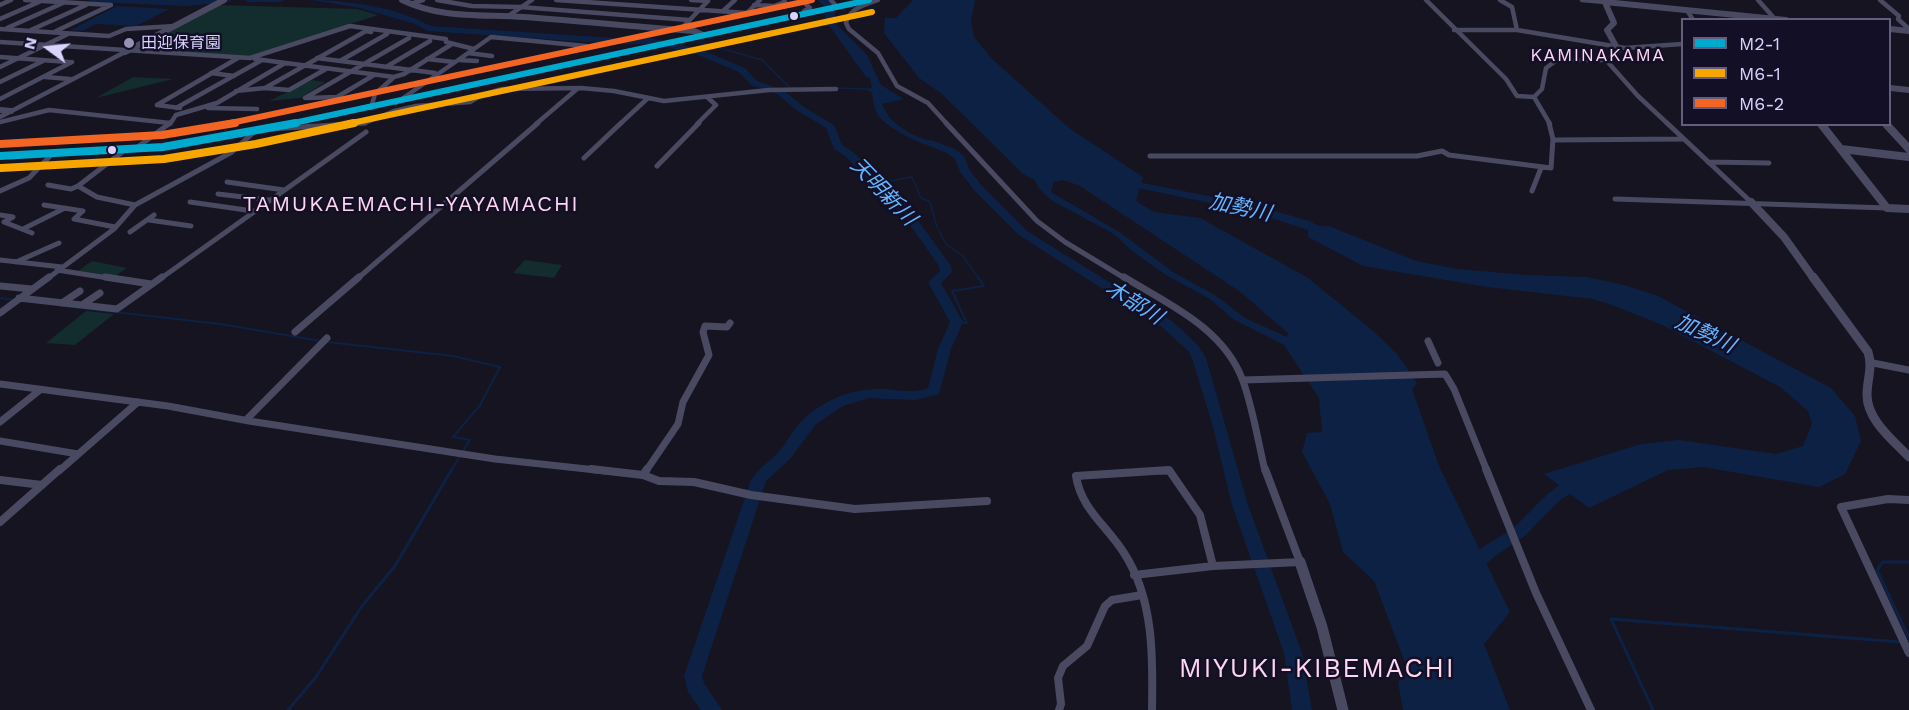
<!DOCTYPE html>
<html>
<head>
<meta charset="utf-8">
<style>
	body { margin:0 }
	#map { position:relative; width:1909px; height:710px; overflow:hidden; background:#161421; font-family:"Work Sans",sans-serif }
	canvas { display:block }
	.legend { position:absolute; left:1681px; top:18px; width:210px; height:108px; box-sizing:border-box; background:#130f26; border:2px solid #625e7d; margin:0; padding:8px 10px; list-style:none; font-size:18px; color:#d9d4ff }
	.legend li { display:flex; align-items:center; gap:12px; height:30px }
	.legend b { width:30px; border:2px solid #625e7d }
	.north { position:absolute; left:18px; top:18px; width:60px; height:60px; -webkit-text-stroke:4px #130f26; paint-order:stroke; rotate:285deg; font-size:16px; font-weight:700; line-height:24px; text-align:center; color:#d9d4ff }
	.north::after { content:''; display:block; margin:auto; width:21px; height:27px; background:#d9d4ff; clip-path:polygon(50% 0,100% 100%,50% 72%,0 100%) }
</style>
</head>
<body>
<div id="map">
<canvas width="1909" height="710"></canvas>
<ul class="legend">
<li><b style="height:8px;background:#00a9ce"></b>M2-1</li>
<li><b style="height:8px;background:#f7a600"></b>M6-1</li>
<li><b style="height:8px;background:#f26522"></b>M6-2</li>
</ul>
<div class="north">N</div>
</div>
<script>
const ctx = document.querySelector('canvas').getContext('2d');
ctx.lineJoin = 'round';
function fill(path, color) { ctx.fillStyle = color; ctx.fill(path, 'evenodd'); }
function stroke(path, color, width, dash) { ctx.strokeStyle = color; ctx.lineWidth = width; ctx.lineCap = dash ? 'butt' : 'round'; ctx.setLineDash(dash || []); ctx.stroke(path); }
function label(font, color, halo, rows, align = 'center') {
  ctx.font = font + ' "Work Sans","Noto Sans JP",sans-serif'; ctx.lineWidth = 5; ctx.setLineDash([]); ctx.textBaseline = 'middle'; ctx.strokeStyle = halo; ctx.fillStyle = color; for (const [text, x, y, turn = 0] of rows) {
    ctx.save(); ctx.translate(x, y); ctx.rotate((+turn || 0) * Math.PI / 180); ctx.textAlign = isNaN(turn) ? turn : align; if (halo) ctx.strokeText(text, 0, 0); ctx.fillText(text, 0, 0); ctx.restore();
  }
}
fill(new Path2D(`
	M217,5L357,9L378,15L251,57L133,49Z
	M133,77L173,79L96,98Z
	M312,80L325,82L301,98L269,101Z
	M525,260L562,265L554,278L513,273Z
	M92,261L127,268L115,276L78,271Z
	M86,311L114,314L75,345L46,343Z`), '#132c2d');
fill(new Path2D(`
	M817,0H830L834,6V16L837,25L867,55L881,85L904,99L882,104C893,133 926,139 953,149C936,153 887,130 878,115C874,109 873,99 872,92L866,90L872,87L870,78L851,44L828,25L825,16L827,11L823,3Z
	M913,0H975L971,21L974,37L992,59L1069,128L1143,177L1136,201L1154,212L1200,218L1308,278L1372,330L1397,354L1417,383L1412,389L1439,466L1510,612L1484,644L1510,710H1403L1398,682L1408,670L1374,581L1343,552L1330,504L1302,452L1307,433L1322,432L1319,398L1284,345L1233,319L1210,299L1166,275L1132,251L1114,234L1051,200L1038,187L1035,180L1023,174L942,94L919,78L884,33L885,18H896ZM1063,180L1080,186L1239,291L1288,333L1287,337L1245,318L1215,295L1173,272L1121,233L1051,192L1054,182Z
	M117,6L169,9L136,26L96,24L82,31L71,30Z
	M1329,226L1416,261L1458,269L1526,275L1587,277L1624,285L1658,296L1831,388L1855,416L1861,441L1845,474L1819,487L1703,467L1668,470L1589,508L1544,474L1641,444L1679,440L1776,454L1803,446L1812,423L1808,411L1780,387L1662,325L1615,306L1593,299L1487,287L1363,266L1308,237V227Z`), '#0d2144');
stroke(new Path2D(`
	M836,9L854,4
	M692,40L762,60L790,88
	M837,88L868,89
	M880,183L912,177L921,198L930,202L937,227L946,244L963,256L979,279`), '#0d2144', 1.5);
stroke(new Path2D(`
	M0,298L15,300
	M62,306L220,324L321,341
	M954,322L967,323L952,291L984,286L978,277
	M327,342L453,356L500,367L480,405L453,437L470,440L463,451
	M451,471L460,456`), '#0d2144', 2);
stroke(new Path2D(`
	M1909,562H1883L1877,570L1909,638
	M288,710L316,677L362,606L395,566L452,469
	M1653,710L1611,619L1900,642`), '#0d2144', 3);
fill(new Path2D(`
	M89,0H232L228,2L187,6L93,2Z
	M244,0H285L281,2H248Z
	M312,0C347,0 400,8 430,26L615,38H650L699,49L745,68L757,81L783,90L804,107L834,125L842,145L853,152L909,208L951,266L952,272L941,283L963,322L951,349L939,394L915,400L869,398L843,406L816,424L790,459L766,481L702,676L704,683L722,710H701L688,692L684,676L751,480C759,467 771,461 780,450C787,442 792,432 799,424C818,403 845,391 873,389C891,387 911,395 928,388L938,349L950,322L928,282L940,271L939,266L901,212L845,156L834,149L826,128L798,111L777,94L751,85L739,72L693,53L650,44H615L428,31L415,24L360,8Z
	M818,0H827L834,7L836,24L874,75L872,77H866L828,24L826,8Z
	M931,140L955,149L964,156L970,171L982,186L1027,231L1172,321L1198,345L1206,358L1248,505L1302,653L1312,710H1292L1284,653L1232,505L1213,427L1192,358L1188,351L1162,327L1019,235L974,190L960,172L955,159L947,153L927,145V141Z
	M1123,179L1258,206L1309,221L1336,234L1330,237L1253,212L1119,184V180Z
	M1580,475L1585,477L1588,481L1585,485L1560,500L1525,536L1494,557L1477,572L1471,574L1465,572L1463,567C1473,548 1498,540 1514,527C1536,508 1551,484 1580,475Z`), '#0d2144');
stroke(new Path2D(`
	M25,0L111,5L56,31
	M437,0L472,6L520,7L689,20
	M556,0L747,13L760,0
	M691,0L708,1
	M801,0L810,8L804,11L805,14
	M831,0L837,7
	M878,0C864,5 850,8 846,23L849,29L878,53L897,86L928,103L947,124
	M1426,0L1506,79L1517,96L1534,97L1542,89L1546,68L1557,60H1606L1619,51L1617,48
	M1500,0L1512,7L1517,30
	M1582,0L1605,2
	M1758,0L1774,18
	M1880,0L1899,16L1898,19L1909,29
	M410,4L423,0
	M0,5L11,0
	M754,5L774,6L785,2L784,0
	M1687,10L1693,20
	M723,11L735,0
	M508,16L532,0
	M0,19L39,2
	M7,28L63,3
	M0,29L109,36L126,29L175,26
	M31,30L86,5
	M680,30L708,1
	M1454,30H1517L1625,48L1682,44
	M0,42L250,58L350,26L446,39V42L474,49L396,103
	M474,49L491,37L586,46
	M468,53L492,56
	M0,57L69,62
	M317,58L435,73
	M255,59L394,77L375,94L371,108
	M427,59L454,62
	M459,60L477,61
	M1606,60L1638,96L1668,124
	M340,61L387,34
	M0,67L68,34
	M386,67L430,41
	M211,73L234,76
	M45,77L70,79
	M394,77L404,74L452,44
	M0,82L43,61
	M265,88L289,90L326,69
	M236,91L265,88L366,31L371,32
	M1534,97L1550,124
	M305,98L409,38
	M307,98L337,97L374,75
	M0,99L72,62
	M157,105L238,58
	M157,105L180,108
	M176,108L262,60
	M208,108L257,109
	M0,117L125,52
	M0,122L49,110L170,123
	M170,124L176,115L217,103L285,63
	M343,124L365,123L394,111L416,106L470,102L482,95L502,89L581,88L614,91L664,101L769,90L836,89
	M536,124L577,89
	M620,124L648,98
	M697,124L716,105L708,98`), '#4a4962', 4.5);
stroke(new Path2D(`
	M946,123L1037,221L1065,242L1126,279
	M1667,123L1751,202
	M270,129L365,123
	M1554,140L1683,139
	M135,149L170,123
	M125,150L78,186L97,197L135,205
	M1150,156H1417L1442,151L1449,155L1551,168L1553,139L1549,123
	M584,158L621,123
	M1708,162L1769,163
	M657,166L699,123
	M227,182L284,190
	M48,185L71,189L78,186
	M0,191L29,178L52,154
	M1532,191L1541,168
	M218,194L269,200
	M1615,199L1887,208
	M190,202L253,211
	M44,205L83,211L74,219L115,227
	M0,215L13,217L4,222L32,233
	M149,220L191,226
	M23,229L65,208
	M130,232L154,215
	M0,260L62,267
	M16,262L59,243
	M57,270L115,279
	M47,279L114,229L135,205L232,152L254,132
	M160,279L366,132
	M357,279L538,123`), '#4a4962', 5);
stroke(new Path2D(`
	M105,277L151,284
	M1124,277C1168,304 1224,328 1243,381C1253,409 1258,441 1265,471
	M0,286L32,289
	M19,298L117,309L162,277
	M62,303L80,291
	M82,305L100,293
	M0,313L49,277
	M295,332L359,277
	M1428,341L1438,363
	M1873,363L1909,370
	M1243,380L1445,374L1454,389L1487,471
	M0,384L168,406L249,421L495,459L605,471
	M246,420L327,338
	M0,422L40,390
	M0,441L78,454
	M59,471L138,402
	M646,471L678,424L683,402L709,355L703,332L705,326L727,327L730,323
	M1155,471H1170`), '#4a4962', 7);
stroke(new Path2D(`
	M591,469L643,475L659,481L694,482L751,495L855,509L987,501
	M1486,469L1536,593L1591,710
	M643,475L647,469
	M0,480L42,485
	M1909,500L1888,499L1841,507L1909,653
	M0,522L60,469
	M1134,575L1213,566L1300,562L1265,469
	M1059,710L1061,704L1058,678L1063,666L1087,646L1105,606L1112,600L1142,595
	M1152,710C1153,658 1154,599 1124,553C1107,526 1081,509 1076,476L1169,470L1200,515L1213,566`), '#4a4962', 8);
stroke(new Path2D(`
	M402,0C441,19 482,14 524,17C581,21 637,27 694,31L703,35
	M1604,0L1614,23L1607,30L1617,48
	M1605,2L1786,20
	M1890,29L1909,31
	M125,52L224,0
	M1890,88L1909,90
	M0,110L11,111`), '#4a4962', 6);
stroke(new Path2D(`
	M1821,124L1887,208L1909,209
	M1886,124L1909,149
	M1841,149L1909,157
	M1751,202L1784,237L1814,279`), '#4a4962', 8);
stroke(new Path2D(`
	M1813,277L1868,352C1873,368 1867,379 1867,395C1867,420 1893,440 1909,457`), '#4a4962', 9);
stroke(new Path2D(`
	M1300,562L1322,627L1343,710`), '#4a4962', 11);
fill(new Path2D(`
	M860,0H872L254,134L163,149L0,158V154L163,145L254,130Z`), '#575674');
stroke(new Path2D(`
	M289,124L869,0`), '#00a9ce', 6);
stroke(new Path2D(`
	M0,156L163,147L296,123`), '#00a9ce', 8);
stroke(new Path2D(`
	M347,124L872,12`), '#f7a600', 6);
stroke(new Path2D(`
	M1,168L164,159L256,144L354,123`), '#f7a600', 8);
stroke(new Path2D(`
	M226,124L812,0`), '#f26522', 6);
stroke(new Path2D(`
	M0,144L162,135L235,123`), '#f26522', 8);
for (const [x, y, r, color] of [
	[794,16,5,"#d9d4ff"],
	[129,43,6,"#9591b1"],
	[112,150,5,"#d9d4ff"]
]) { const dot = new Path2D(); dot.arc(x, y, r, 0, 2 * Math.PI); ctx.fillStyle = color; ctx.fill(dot); stroke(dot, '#130f26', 2); }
label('16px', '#d9d4ff', '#130f26', [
	["田迎保育園",141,43]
], 'left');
ctx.letterSpacing = '1.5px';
label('18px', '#ffd6f0', '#130f26', [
	["KAMINAKAMA",1598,56]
]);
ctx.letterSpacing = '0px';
label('italic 21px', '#62b6ff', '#130f26', [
	["天明新川",883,192,46],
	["加勢川",1240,208,12],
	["木部川",1134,303,32],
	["加勢川",1705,334,25]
]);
ctx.letterSpacing = '1.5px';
label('22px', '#ffd6f0', '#130f26', [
	["TAMUKAEMACHI-YAYAMACHI",411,205]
]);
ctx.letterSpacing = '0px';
ctx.letterSpacing = '1.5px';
label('27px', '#ffd6f0', '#130f26', [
	["MIYUKI-KIBEMACHI",1317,669]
]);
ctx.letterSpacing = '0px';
</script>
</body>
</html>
